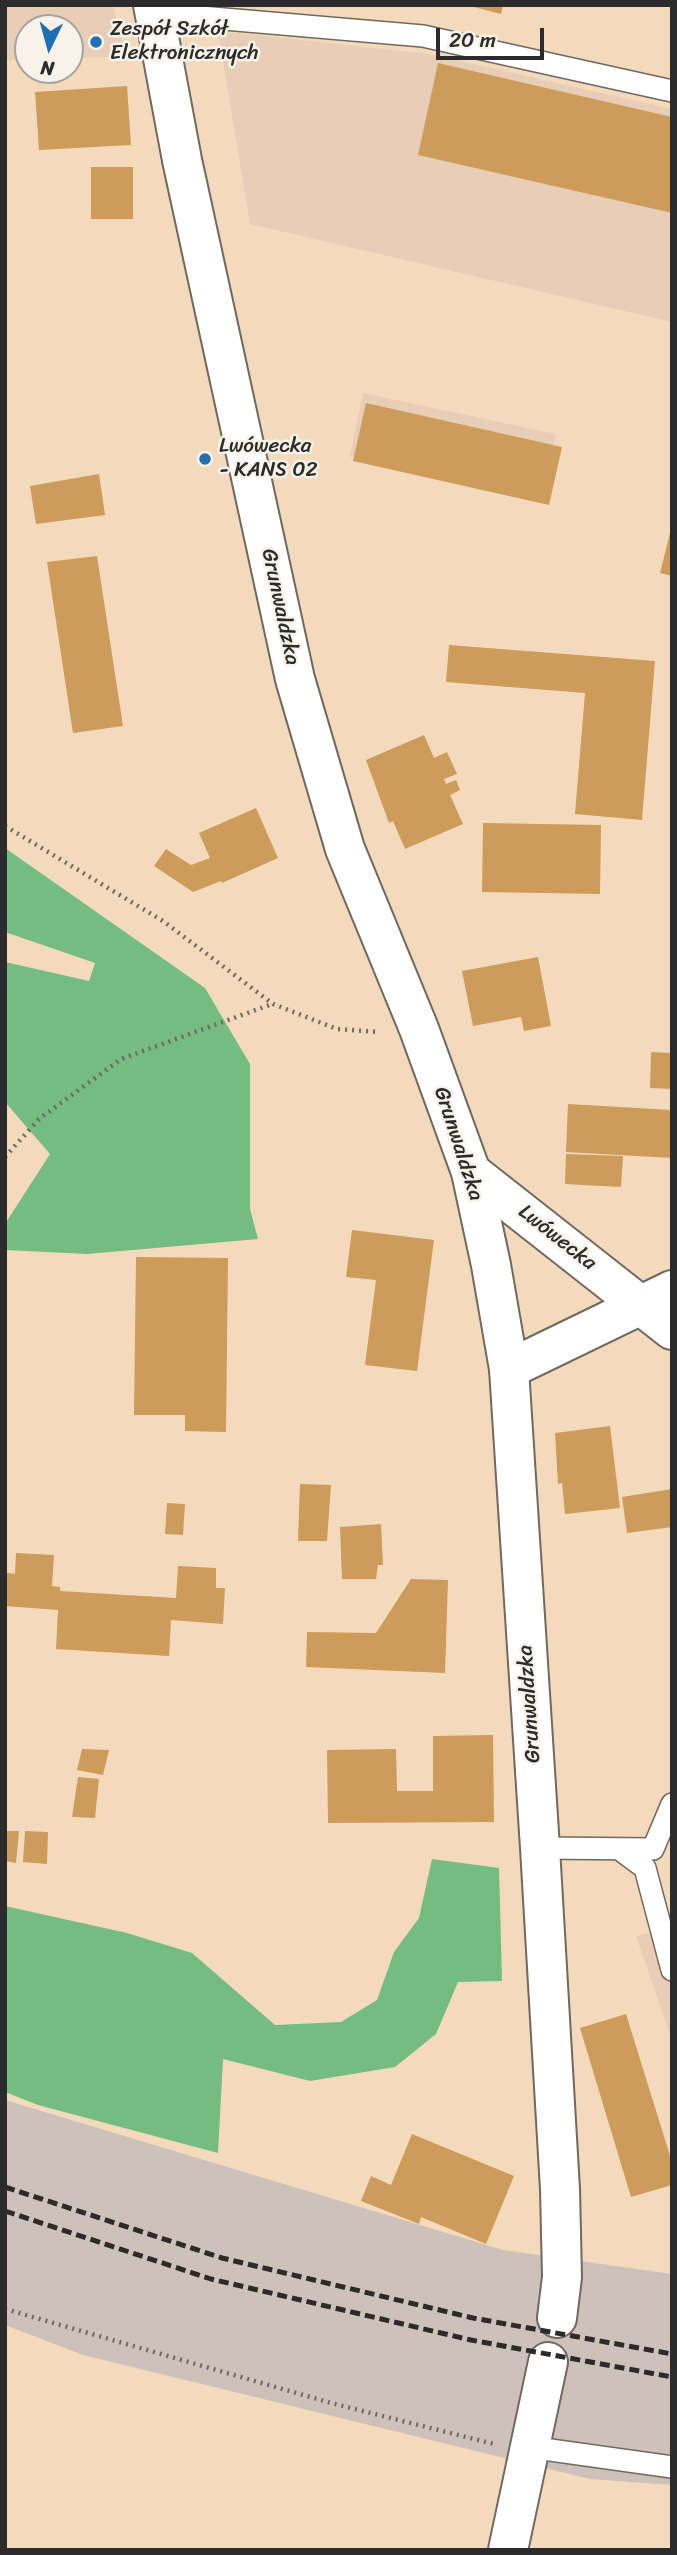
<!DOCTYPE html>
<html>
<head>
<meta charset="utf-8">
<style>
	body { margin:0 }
	#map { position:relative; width:677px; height:2555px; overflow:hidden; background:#f4dabc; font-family:Sriracha,sans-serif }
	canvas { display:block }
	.frame { position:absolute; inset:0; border:7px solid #2b2b2b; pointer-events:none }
	.north { position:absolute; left:14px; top:14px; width:70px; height:70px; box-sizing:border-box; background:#f7f3e8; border:2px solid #a5a39c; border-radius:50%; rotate:185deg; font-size:19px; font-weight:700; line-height:28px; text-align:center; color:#2b2b2b }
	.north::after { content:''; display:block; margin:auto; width:24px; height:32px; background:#1f6fb2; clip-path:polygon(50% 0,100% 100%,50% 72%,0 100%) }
	.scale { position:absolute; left:436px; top:28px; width:108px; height:32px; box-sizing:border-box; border:4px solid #2b2b2b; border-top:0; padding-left:9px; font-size:21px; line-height:24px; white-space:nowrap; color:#2b2b2b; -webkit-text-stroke:5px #f7f3e8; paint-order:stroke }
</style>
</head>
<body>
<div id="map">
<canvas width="677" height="2555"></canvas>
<div class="frame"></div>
<div class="north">N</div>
<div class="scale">20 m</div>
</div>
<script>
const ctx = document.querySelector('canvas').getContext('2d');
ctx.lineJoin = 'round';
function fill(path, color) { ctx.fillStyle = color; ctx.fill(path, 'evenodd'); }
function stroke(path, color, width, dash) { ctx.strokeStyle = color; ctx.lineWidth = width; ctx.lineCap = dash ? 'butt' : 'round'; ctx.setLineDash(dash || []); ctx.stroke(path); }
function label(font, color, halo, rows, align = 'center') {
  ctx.font = font + ' Sriracha,sans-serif'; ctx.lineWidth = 5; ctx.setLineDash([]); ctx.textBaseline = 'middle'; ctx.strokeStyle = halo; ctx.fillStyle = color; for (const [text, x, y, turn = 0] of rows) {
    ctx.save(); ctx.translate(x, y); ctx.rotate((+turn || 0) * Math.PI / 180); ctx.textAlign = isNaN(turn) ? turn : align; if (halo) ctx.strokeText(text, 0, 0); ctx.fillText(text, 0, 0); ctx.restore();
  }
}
fill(new Path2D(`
	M5,5H113L126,57L70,58V28H28V60H5Z
	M227,32L430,54L672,109V322L250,224L219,37Z
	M363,393L556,434L542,499L350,457Z
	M672,1927V2041L636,1936Z`), '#e9ceb7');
fill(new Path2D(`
	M5,2100L503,2250L672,2274V2485L590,2479L83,2355L5,2325Z`), '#cec1ba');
fill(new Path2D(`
	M5,848L205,988L250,1064V1209L258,1239L87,1254L5,1250V1224L50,1154L5,1102V962L89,981L95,963L5,932Z
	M432,1859L499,1868L502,1981L458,1982L436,2034L395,2067L310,2081L223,2059L218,2153L38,2105L5,2092V1906L127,1933L192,1953L275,2025L341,2022L377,2000L394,1952L419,1918Z`), '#74bc80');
fill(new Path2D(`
	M466,5H503L501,14Z
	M438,63L672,117V213L418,155Z
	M127,86L131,145L39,150L35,92Z
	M91,167H133V219H91Z
	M366,403L562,447L549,505L353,461Z
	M99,474L105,515L36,524L30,486Z
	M671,529H672V576L660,573Z
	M97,556L123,726L73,733L47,562Z
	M449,645L655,661L642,820L575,814L585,693L446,682Z
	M424,735L434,758L447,752L457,774L444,779L446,784L456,780L460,790L450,795L463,824L405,849L393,821L389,823L366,760Z
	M256,808L278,858L222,883L221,881L193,892L154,866L166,849L191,865L210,858L199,833Z
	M483,823L601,825L600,894L482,892Z
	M538,957L551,1026L524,1031L521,1017L473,1026L462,971Z
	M651,1052L672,1053V1089L650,1088Z
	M568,1104L672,1110V1158L566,1152Z
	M566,1154L623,1156L621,1187L565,1184Z
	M352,1230L434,1240L417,1371L365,1365L376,1280L346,1277Z
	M136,1257L228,1258L226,1432L185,1431V1415H134Z
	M610,1426L620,1508L565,1514L562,1483L558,1484L555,1433Z
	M300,1484L331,1485L327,1541H298Z
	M672,1489V1527L627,1533L622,1497Z
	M167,1503L185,1504L183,1535L165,1534Z
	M381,1524L383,1565H378L376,1579H342L340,1527Z
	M16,1553L54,1555L52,1586L60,1587V1591L176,1598L178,1566L216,1568V1588H225L223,1624L171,1620L169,1656L56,1649L58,1610L5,1606L7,1573L15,1574Z
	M411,1579L448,1580L445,1673L306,1667L307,1632L376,1633Z
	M493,1735L494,1822L328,1823L327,1750L396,1749L397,1791H433V1736Z
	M82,1749L109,1750L103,1775L77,1770Z
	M78,1777L99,1779L95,1818L72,1817Z
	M5,1831H19L16,1863L5,1861Z
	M25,1831L48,1832L47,1864L23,1862Z
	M626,2014L672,2162V2185L631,2197L580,2028Z
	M412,2134L514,2176L486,2244L421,2217L419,2224L361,2201L371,2176L391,2185Z`), '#cd9b5a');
const service = new Path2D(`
	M154,13L423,36L672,91
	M540,1848L653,1849L672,1804
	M622,1851L645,1868L672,1970
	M529,2447L672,2467`);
const minor = new Path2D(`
	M471,1172L672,1330
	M509,1369L672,1290`);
const tertiary = new Path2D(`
	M153,5L182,160L295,679L345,849L419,1029L471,1172L491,1265L509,1369L540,1848L560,2189L562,2277L557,2318
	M508,2550L548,2362`);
stroke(service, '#71685e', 24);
stroke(minor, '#71685e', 42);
stroke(tertiary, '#71685e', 42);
stroke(new Path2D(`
	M5,826L163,921L273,1004L337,1029L379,1032
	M5,1157L39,1119L121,1059L272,1004
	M5,2309L331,2403L494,2444`), '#71685e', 4.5, [2, 5]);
stroke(service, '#fff', 21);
stroke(minor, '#fff', 38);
stroke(tertiary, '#fff', 38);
stroke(new Path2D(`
	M5,2187L222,2258L473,2318L672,2354
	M5,2211L211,2279L471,2340L672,2377`), '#2b2b2b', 5, [10, 5]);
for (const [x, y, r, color] of [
	[96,42,7,"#1f6fb2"],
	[205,459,7,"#1f6fb2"]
]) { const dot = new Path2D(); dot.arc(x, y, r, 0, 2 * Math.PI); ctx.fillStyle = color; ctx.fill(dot); stroke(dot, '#f7f3e8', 2.5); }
label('21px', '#2b2b2b', '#f7f3e8', [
	["Zespół Szkół",110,30],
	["Elektronicznych",110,54],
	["Lwówecka",219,447],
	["- KANS 02",219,471]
], 'left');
label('21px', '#2b2b2b', '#f7f3e8', [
	["Grunwaldzka",280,607,78],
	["Grunwaldzka",458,1144,72],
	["Lwówecka",557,1238,38],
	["Grunwaldzka",530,1704,-94]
]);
</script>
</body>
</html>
